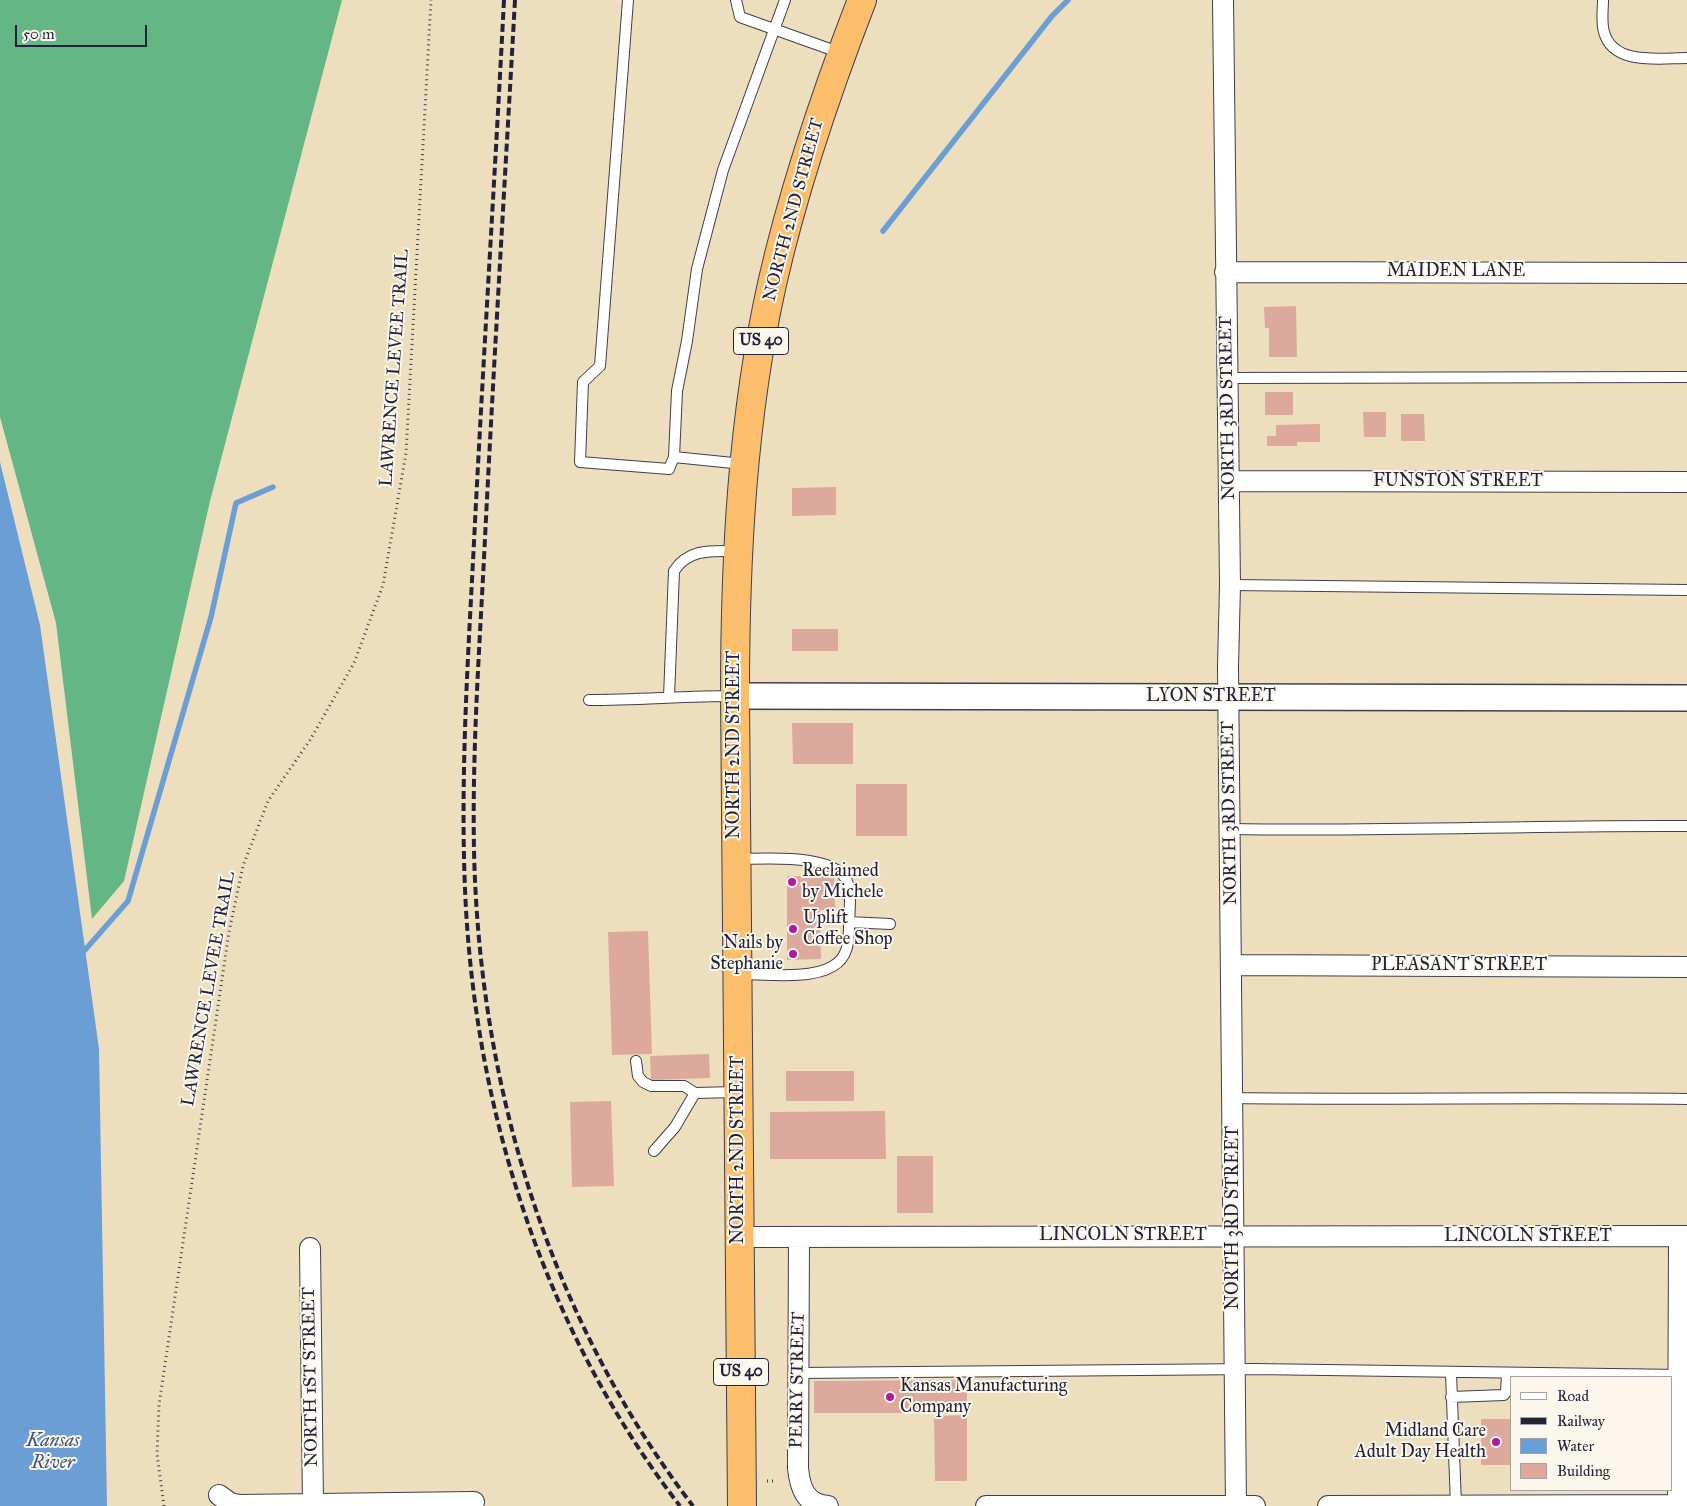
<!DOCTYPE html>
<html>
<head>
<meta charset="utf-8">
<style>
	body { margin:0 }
	#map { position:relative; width:1687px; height:1506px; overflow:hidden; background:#eddfbd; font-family:"IM FELL Great Primer",serif }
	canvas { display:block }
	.legend { position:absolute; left:1510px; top:1376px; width:162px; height:115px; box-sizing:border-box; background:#fbf7ec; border:1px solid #a4a2a5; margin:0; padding:6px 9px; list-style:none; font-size:15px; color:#22223b }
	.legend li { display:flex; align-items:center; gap:10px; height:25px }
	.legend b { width:25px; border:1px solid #a4a2a5 }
	.scale { position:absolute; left:15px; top:25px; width:132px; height:22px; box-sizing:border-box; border:2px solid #22223b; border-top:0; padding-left:6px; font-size:15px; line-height:18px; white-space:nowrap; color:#22223b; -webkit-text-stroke:4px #fbf7ec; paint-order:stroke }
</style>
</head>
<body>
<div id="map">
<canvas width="1687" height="1506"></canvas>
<ul class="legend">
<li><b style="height:6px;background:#fff"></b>Road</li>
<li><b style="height:6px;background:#22223b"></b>Railway</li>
<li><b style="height:14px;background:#6c9ed6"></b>Water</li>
<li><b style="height:14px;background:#dda99d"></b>Building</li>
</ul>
<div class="scale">50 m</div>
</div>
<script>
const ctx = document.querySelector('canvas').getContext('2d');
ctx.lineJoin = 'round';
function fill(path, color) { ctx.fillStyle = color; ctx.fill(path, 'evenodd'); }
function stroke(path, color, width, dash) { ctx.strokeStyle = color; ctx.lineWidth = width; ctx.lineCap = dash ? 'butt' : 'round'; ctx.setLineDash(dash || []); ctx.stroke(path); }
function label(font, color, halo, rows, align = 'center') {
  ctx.font = font + ' "IM FELL Great Primer",serif'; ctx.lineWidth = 4; ctx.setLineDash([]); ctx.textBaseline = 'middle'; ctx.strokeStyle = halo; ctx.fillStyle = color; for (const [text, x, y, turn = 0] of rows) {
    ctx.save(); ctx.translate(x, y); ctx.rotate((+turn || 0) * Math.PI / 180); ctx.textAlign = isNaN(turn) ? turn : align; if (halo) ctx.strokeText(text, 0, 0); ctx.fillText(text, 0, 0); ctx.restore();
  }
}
fill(new Path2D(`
	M0,0H342L210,501L124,881L92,919L56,623L0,417Z`), '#64b784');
fill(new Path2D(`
	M0,462L40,625L99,1049L107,1506H0Z`), '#6c9ed6');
stroke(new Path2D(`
	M883,231L1052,16L1068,0
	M79,954L85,950L128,901L211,617L236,503L273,487`), '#6c9ed6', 5.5);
fill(new Path2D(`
	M1296,306L1297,357H1269V328H1265L1264,307Z
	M1265,392H1293V415H1265Z
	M1363,412H1386V437H1364Z
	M1401,414H1424L1425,441H1401Z
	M1320,424V442H1297V446H1267V436H1276V425Z
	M836,487V515L792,516V488Z
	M792,629H838V651H792Z
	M792,723H853V764H793Z
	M856,784H907V836H856Z
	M787,876H834L835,910H820L821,959L787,960Z
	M648,931L652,1054L612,1055L608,932Z
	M709,1054L710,1078L651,1080L650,1056Z
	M786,1071H854V1101H786Z
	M611,1101L614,1186L572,1187L570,1102Z
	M885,1111L886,1159H770V1112Z
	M897,1156H933V1213H897Z
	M967,1380V1413H814V1381Z
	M967,1415V1481H935L934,1416Z
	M1481,1419H1511V1465H1481Z`), '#dda99d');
const service = new Path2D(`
	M628,0L600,366L583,382L580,462L669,469L674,457L743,464
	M736,0L740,17L841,53
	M1603,0C1603,10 1601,22 1604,32C1613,66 1660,58 1687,58
	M1228,378L1687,377
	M674,457L677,391L687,341L697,269L723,170L785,0
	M1230,585L1687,590
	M669,697L674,571C689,548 712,551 737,551
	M589,700C638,700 685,696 734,696
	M1230,829C1383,832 1535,825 1687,826
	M738,859C763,859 839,852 848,884C852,895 849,913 849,926C849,941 848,958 833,966C811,980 765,974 739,974
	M849,922L890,924
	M636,1061L638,1076L643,1082L651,1086H684L695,1093L736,1092
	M1233,1098C1384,1100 1535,1097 1687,1099
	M654,1151L675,1127L695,1093
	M798,1373L1254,1369L1682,1375
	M1451,1373L1456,1505
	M1451,1397L1504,1395L1506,1392L1507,1374`);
const minor = new Path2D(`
	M1223,0L1230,585L1228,667L1236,1506
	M1225,272L1687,273
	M1229,481L1687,482
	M1232,965L1687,967
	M739,1237L1687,1236
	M799,1237L798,1468C800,1488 805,1504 828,1506
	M310,1248L313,1506
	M219,1495L230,1503L239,1505L474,1502
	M986,1506H1255
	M1328,1506L1687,1505
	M1678,1506L1679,1236`);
const tertiary = new Path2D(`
	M735,696L1687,698`);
const trunk = new Path2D(`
	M742,1506L735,696C735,558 742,419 772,284C794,187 826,93 862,0`);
stroke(service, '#403e4e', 12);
stroke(minor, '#403e4e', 22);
stroke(tertiary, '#403e4e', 28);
stroke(trunk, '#403e4e', 30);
stroke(new Path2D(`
	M767,1481H777
	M164,1506L157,1454L159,1405L229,932L243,866L268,801L310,740L354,663L383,585L406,453L431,0`), '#403e4e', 3, [1, 4]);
stroke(service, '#fff', 10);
stroke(minor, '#fff', 20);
stroke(tertiary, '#fff', 25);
stroke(trunk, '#fabe6d', 28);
stroke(new Path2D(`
	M504,0C495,174 484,348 475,522C469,644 460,767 465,889C474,1110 544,1330 680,1506
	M515,0C505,179 494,359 485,538C480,642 472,746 474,850C479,1086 549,1318 693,1506`), '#22223b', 4, [8, 4]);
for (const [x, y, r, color] of [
	[792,882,5,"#b5179e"],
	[793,929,5,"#b5179e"],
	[793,954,5,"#b5179e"],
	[890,1397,5,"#b5179e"],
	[1496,1442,5,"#b5179e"]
]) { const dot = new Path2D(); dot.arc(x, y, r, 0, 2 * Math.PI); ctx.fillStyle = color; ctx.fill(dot); stroke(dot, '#fbf7ec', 2); }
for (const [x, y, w] of [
	[761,341,55],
	[741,1372,55]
]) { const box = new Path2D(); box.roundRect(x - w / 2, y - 13.5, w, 27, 4); ctx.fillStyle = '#fbf7ec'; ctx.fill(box); stroke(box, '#22223b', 1); }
label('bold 16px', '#22223b', null, [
	["US 40",761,341],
	["US 40",741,1372]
]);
label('18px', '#22223b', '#fbf7ec', [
	["NORTH 2ND STREET",794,210,-75],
	["MAIDEN LANE",1456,272],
	["LAWRENCE LEVEE TRAIL",395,368,-86],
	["NORTH 3RD STREET",1228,408,-91],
	["FUNSTON STREET",1458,482],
	["LYON STREET",1211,697],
	["NORTH 2ND STREET",735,745,-90],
	["NORTH 3RD STREET",1230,813,-91],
	["PLEASANT STREET",1459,966],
	["LAWRENCE LEVEE TRAIL",209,989,-80],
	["NORTH 2ND STREET",739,1150,-90],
	["NORTH 3RD STREET",1234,1218,-90],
	["LINCOLN STREET",1123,1236],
	["LINCOLN STREET",1528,1237],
	["NORTH 1ST STREET",311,1377,-91],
	["PERRY STREET",798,1380,-89]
]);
label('18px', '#22223b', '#fbf7ec', [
	["Reclaimed",802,872],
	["by Michele",802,893],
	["Uplift",803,919],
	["Coffee Shop",803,940],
	["Nails by",783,944,"right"],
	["Stephanie",783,965,"right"],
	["Kansas Manufacturing",900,1387],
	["Company",900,1408],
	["Midland Care",1486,1432,"right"],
	["Adult Day Health",1486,1453,"right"]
], 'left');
label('italic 19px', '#405479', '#fbf7ec', [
	["Kansas",53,1441],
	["River",53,1463]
]);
</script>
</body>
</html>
